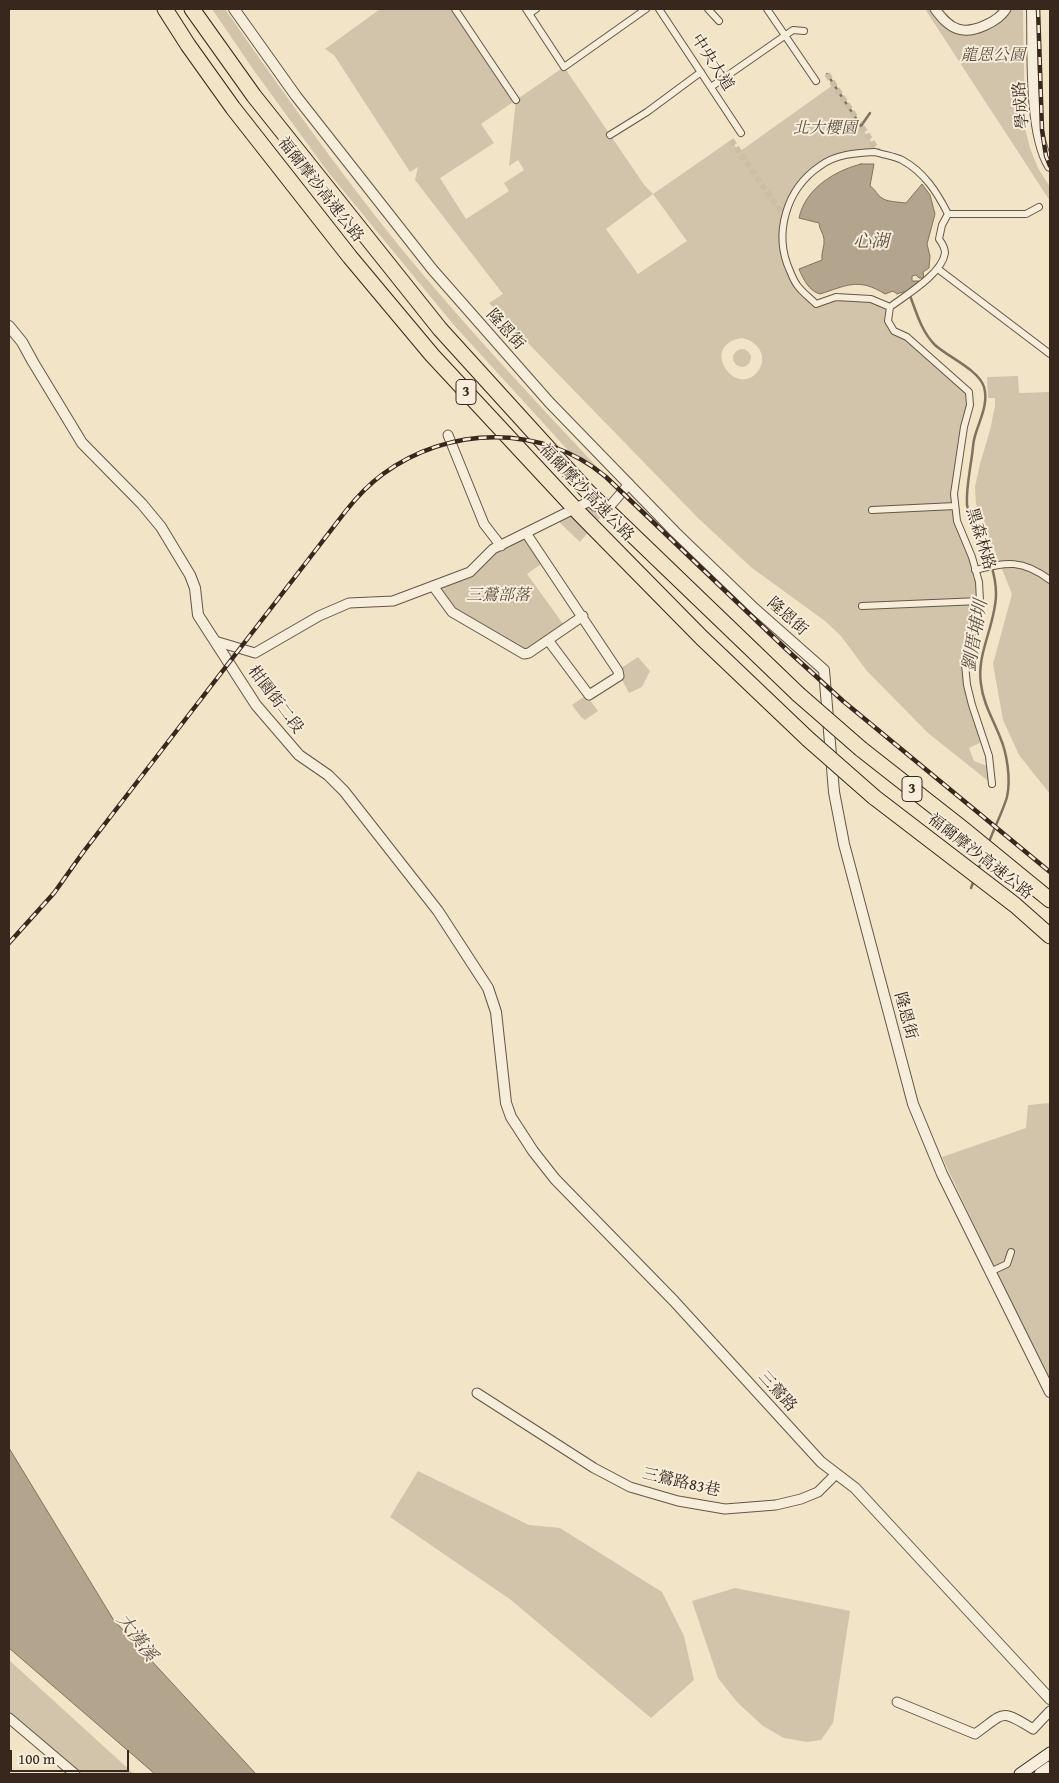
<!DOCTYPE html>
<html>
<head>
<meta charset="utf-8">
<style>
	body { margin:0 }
	#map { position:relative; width:1059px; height:1783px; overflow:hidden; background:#f1e4c7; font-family:"Gentium Book Plus",serif }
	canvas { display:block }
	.frame { position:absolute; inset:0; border:10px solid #38271c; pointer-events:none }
	.scale { position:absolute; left:10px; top:1750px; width:119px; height:22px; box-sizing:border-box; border:2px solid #38271c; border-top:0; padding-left:6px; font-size:15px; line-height:18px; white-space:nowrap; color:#38271c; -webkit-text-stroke:4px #f6eddb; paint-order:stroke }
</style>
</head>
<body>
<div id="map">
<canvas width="1059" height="1783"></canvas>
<div class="frame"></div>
<div class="scale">100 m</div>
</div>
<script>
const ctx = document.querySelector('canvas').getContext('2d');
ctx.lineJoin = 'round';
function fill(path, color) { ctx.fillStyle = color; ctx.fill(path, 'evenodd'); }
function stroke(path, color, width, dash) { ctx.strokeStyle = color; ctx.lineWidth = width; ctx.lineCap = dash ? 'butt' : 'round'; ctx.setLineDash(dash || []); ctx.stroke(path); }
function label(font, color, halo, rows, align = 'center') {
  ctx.font = font + ' "Gentium Book Plus","Noto Serif TC",serif'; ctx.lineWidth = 4; ctx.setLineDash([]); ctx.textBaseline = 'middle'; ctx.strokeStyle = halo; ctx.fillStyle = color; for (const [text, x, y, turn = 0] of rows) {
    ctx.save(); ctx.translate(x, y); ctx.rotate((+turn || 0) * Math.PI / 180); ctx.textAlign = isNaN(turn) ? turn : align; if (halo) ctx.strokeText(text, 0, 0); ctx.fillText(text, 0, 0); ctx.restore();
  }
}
fill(new Path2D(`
	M212,9H225C281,90 338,170 400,247C462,323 530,395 597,467L576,459L453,324L328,172L255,72Z
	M380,9H455L516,100L564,67L645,186L653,194L731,140L739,152L833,85L879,153H858L820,165L799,184L782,231L785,259L796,284L816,304L836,297L871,299L890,307L888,321L894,331L907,337L969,392L955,506L972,557L980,601L965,664L984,741L969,748L974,761L990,767L992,784L928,733L867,671L841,636L825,621L752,568L698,518L489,303L503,294L415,180L418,167L410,172L334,55L325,49ZM516,100L509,166L518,160L524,170L504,183L509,191L466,219L440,178L494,143L481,124ZM653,194L687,241L638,274L606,229ZM742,338C757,341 768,355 759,370C737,401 697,345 742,338Z
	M925,9H935L960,30L979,28L1006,9H1023L1025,128L1030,148L1038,168L1050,187V201Z
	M733 358a9 9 0 1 1 18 0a9 9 0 1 1-18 0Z
	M1018,376L1019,393L1050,392V794L1019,755L1003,720L993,664L1012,594L976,504L975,487L980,464L990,430L995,406V398H988L987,377Z
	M590,501L603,514L580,542L556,519Z
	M526,533L545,561L527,574L566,628L529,653L452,612L433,586L470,572L493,549Z
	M638,657L650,671L642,687L629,693L621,678V668Z
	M586,695L598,711L585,720L581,717L572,705Z
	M1050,1103V1385L942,1157L1026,1128L1028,1105Z
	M418,1471L529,1525L560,1528L662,1592L684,1636L694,1680L651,1718L511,1600L390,1517Z
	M735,1588L850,1611L833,1723L821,1740L807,1742L784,1738L763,1726L737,1702L718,1678L692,1601Z
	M9,1660L134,1774H80L9,1714Z`), '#d2c4aa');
const water = new Path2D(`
	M861,164H874L870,186C876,190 877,195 882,198C887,202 899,202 906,203L922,184L930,195L935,214L927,244L930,256L929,268L923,272L924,278H919L916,275L912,276V281H919L908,290L909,293L903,292L897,294L893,291L885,294C858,277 846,286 820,294C809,291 803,279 799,269L822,260C821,252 825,246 824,239C823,232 819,229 819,223L799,218C805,189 834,171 861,164Z
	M9,1448L113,1619L256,1774H155L9,1648Z`);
fill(water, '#b2a48d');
stroke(water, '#817260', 1);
stroke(new Path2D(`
	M827,74L861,126L870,113
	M909,293C916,311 921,331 935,345C948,357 979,370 984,387C989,404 979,421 975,436C973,442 973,449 972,455C970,471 966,488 967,505C974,537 996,559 996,594C996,624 976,654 981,684C983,703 993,719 1000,737C1007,753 1011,779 1007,797C1003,811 994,828 989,842
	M978,870L985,852
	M971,888L974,880`), '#817260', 2.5);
stroke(new Path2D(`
	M827,74L879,153
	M731,140L785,218`), '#ccbea5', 6, [6, 3]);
const pedestrian = new Path2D(`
	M455,9L516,100
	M526,9L564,67L646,9
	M659,9L741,133
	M708,9L719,21
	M767,9L816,81
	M529,14L536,9
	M711,87L793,30L804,31
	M610,135L647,112L701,72
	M875,152C884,155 894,156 902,160C924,172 937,192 948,214L942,225L939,239C942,243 945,248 945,253C942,274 906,295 890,307L871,299L836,297L816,304C810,298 802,292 797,285C794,281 792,276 790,271C773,234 786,189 820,166C836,154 856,153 875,152Z
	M948,214H1026L1039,207
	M938,269L1050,354
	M890,307L888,321L894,331L907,337L969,392L970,405L964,427L954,494L957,521L972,557L979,582L980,601L965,664L967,685L972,705L989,756L992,784
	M872,510L955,506
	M975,570C1007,562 1022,559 1050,580
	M862,606L980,601
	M990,1272L1007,1264L1011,1252`);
const minor = new Path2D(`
	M935,9C941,17 948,26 958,29C973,34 999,21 1006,9
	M448,435L484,524L501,546
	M604,513L629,484
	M526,533L618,671L619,676L589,695L548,640
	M433,586L452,612L524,654L529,653L583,616
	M215,641L255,653L319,616L349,603L393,601L470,572L493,549L590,501L595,506
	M477,1393L594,1468L630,1487L678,1501L725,1509L776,1505L801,1499L818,1492L836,1474
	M897,1702L975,1734C1005,1713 999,1708 1033,1729L1050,1711
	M9,1718L75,1774`);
const tertiary = new Path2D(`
	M234,9L296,96L432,269L549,402L675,532L755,609L824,670L834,792L844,844L913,1104L942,1174L1050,1392
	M1032,9C1033,50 1029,132 1050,166
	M9,326L22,342L33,362L82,443L142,504L161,527L190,575L195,588L198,615L256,705L299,755L328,775L344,791L438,911L488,988L496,1012L506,1103L511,1117L533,1151L555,1179L674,1301L821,1462L855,1488L1050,1699`);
const secondary = new Path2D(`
	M1020,1774L1050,1753
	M1040,1774L1050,1767`);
const motorway = new Path2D(`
	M165,9L188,45L233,108L350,257L432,355L578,512L702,638L808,739
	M192,9L254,96L440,329L589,493L798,694
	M861,749L963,829L1050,900
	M874,797L1015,905L1050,936`);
stroke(pedestrian, '#665647', 8);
stroke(minor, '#665647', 11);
stroke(tertiary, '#665647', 12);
stroke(secondary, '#38271c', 13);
stroke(motorway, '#38271c', 17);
stroke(pedestrian, '#f6eddb', 6);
stroke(minor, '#f6eddb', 9);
stroke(tertiary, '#f6eddb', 10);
stroke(secondary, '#f6eddb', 11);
stroke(motorway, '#f1e4c7', 15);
const rail = new Path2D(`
	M1038,9L1042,130L1046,156L1050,166
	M9,943L54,893L84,851L345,512C356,498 368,485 383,474C448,426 542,423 606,477L786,649L843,701L1050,872`);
stroke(rail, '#38271c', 4.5);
stroke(rail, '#f6eddb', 2.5, [8]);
const motorwayBridge = new Path2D(`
	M798,694L861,749
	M808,739L874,797`);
stroke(motorwayBridge, '#38271c', 17, []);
stroke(motorwayBridge, '#f1e4c7', 15);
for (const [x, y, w] of [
	[466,392,20],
	[912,789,20]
]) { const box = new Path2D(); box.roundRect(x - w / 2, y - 12.5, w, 25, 4); ctx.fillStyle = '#f6eddb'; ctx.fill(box); stroke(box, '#38271c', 1); }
label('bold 15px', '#38271c', null, [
	["3",466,392],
	["3",912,789]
]);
label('italic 16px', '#5e4e40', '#f6eddb', [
	["龍恩公園",993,56],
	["北大櫻園",825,129],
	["三鶯部落",498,596]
]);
label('16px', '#38271c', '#f6eddb', [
	["中央大道",712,63,57],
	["學成路",1022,105,-95],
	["福爾摩沙高速公路",320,190,52],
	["隆恩街",505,330,48],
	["福爾摩沙高速公路",586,493,46],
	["黑森林路",980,539,73],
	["隆恩街",787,617,42],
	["柑園街二段",275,700,53],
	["福爾摩沙高速公路",980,857,38],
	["隆恩街",905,1016,75],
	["三鶯路",777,1392,48],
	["三鶯路83巷",681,1483,13]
]);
label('italic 18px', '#5d4c3e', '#f6eddb', [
	["心湖",871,242],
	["劉厝埔圳",976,636,-80],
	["大漢溪",136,1638,53]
]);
</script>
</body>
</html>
